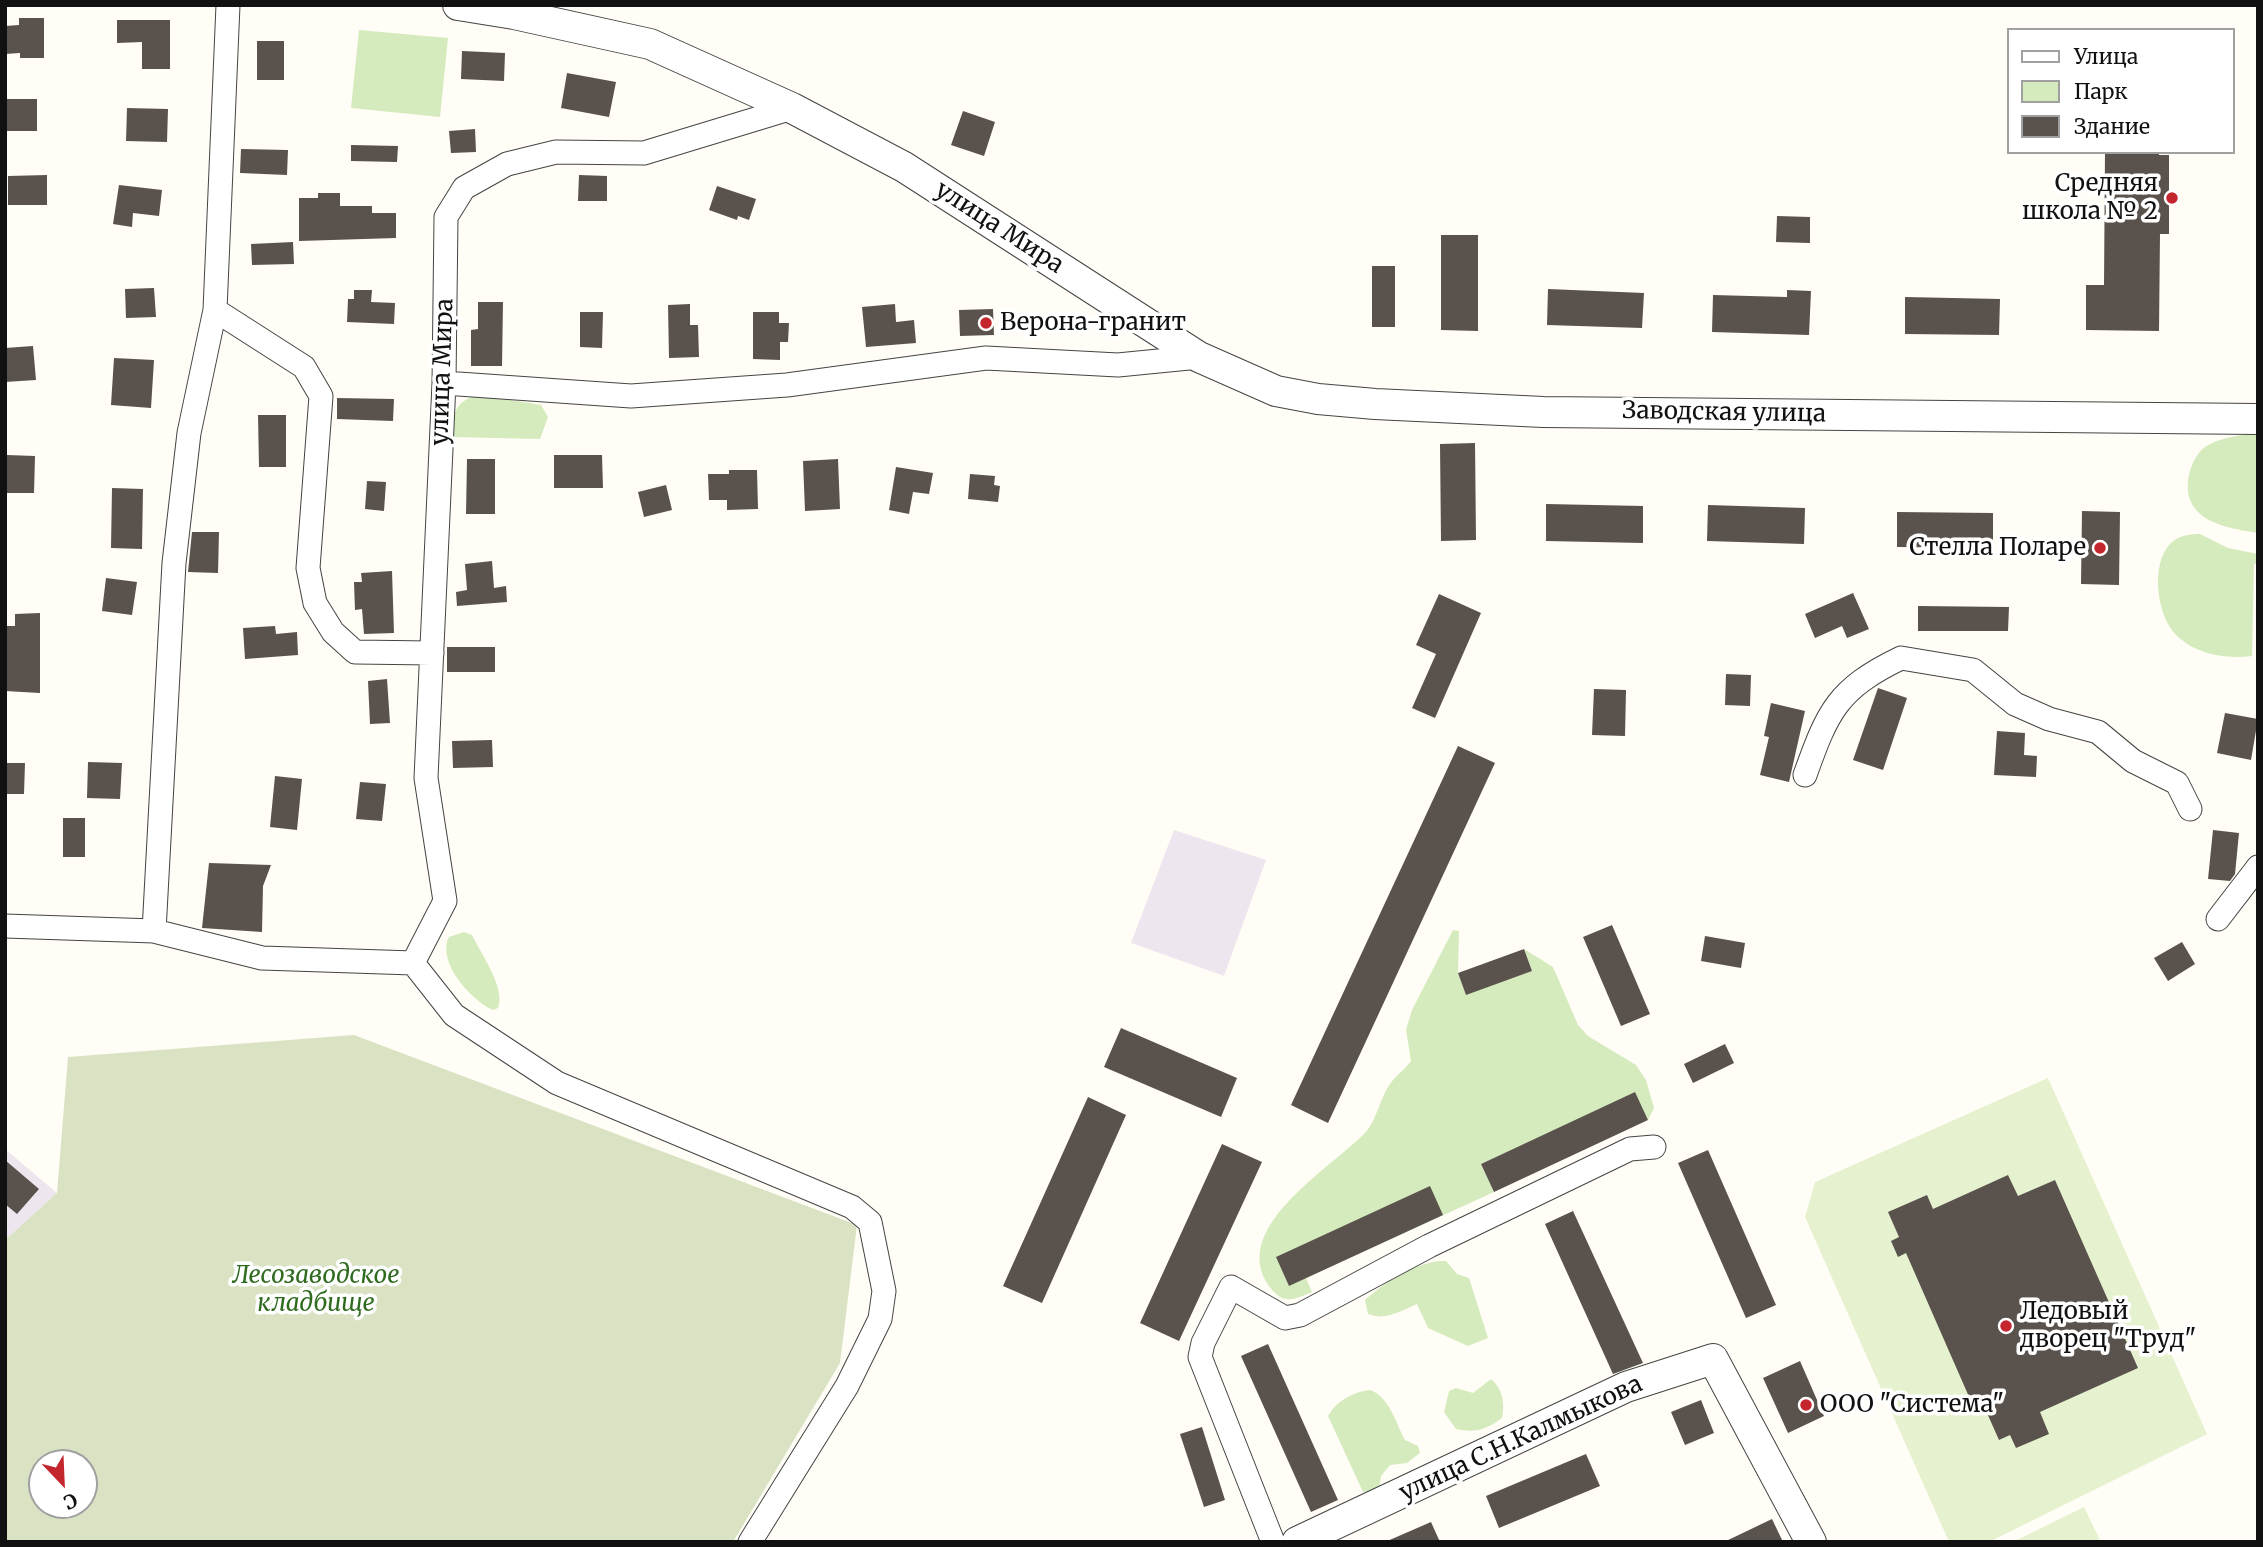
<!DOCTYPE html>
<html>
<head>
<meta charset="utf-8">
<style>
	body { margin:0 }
	#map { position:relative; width:2263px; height:1547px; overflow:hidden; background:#fffdf5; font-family:Merriweather,serif }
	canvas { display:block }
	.frame { position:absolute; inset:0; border:7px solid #111; pointer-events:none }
	.legend { position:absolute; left:2007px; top:28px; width:228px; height:126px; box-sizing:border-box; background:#fff; border:2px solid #a0a0a0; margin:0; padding:9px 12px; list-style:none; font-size:21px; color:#111 }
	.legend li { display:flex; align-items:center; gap:14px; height:35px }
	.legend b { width:35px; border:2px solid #a0a0a0 }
	.north { position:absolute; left:28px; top:1449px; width:70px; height:70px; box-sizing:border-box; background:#fff; border:2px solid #a0a0a0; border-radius:50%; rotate:157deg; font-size:19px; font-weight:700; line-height:28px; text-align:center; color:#111 }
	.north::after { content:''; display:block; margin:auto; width:24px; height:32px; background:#c4262e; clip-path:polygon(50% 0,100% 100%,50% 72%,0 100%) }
</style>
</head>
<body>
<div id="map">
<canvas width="2263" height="1547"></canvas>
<div class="frame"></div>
<ul class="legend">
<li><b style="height:9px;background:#fff"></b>Улица</li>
<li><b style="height:19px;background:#d5ebbd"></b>Парк</li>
<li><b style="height:19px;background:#5a524d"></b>Здание</li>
</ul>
<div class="north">С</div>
</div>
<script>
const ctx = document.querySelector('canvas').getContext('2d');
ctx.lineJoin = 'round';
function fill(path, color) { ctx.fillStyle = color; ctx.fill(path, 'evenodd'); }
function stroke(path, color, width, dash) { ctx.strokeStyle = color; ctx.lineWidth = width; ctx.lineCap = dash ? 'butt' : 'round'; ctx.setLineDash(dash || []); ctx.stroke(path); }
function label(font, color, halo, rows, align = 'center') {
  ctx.font = font + ' Merriweather,serif'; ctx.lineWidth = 7; ctx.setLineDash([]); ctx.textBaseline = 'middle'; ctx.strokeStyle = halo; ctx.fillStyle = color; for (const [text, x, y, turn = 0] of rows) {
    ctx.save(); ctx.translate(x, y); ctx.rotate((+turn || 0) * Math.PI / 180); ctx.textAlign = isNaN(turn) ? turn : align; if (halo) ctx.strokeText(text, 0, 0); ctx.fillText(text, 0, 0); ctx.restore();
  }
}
fill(new Path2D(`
	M1174,830L1266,860L1224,976L1131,943Z
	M5,1149L57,1193L5,1240Z`), '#eee6ef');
fill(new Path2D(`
	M359,30L448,38L440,117L351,108Z
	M481,395L541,405L548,417L540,439L451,437C453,413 455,399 481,395Z
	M2258,432V533C2226,528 2184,521 2188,481C2189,470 2195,454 2205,447C2219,437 2241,436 2258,432Z
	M2200,534L2228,548L2258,554V563L2254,564L2252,656C2225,659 2197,655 2176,635C2157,616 2150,565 2170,544C2177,536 2190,534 2200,534Z
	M1453,930L1459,931L1458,973L1466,994L1532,971L1524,949L1553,967L1578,1025L1588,1036L1636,1065L1646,1080L1654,1108L1648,1120L1635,1093L1481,1164L1494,1192L1306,1278L1312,1292C1298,1298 1285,1305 1273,1291C1222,1232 1330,1169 1365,1133C1378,1119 1380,1095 1393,1080C1399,1073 1405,1069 1411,1061L1406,1030L1412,1010Z
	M464,932L472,935C481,954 506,988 498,1008L493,1010C472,1001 436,962 449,937Z
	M1446,1261L1457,1274L1469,1278L1488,1338L1468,1346L1428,1328L1417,1304C1401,1311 1385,1321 1368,1314L1365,1300C1383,1283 1421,1259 1446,1261Z
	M1491,1379C1503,1389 1505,1404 1502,1418C1486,1430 1475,1433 1456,1429L1444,1412L1449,1391L1456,1388L1473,1393Z
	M1370,1390C1390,1397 1396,1424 1405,1440L1418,1446L1420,1453L1407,1463L1390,1465L1381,1476L1379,1489L1363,1492L1328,1416C1336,1401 1353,1392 1370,1390Z`), '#d5ebbd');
fill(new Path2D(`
	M354,1035L857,1225L840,1363L733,1542H5V1240L57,1193L68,1057ZM42,1463H84V1505H42Z`), '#d9e3c4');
fill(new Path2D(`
	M2048,1078L2207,1434L1989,1542H1949L1805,1217L1815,1182Z
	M2084,1507L2101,1542H2013Z`), '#e6f2cf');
fill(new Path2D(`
	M19,18H44V58H20V53L5,54V26L19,25Z
	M117,20H170V69H142V42L117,43Z
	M257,41H284V80H257Z
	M462,51L505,53L504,81L461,79Z
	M567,73L616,82L609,117L561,108Z
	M5,99H37V131H5Z
	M127,108L168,109L167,142L126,141Z
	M963,111L995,122L984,156L951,145Z
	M475,129L476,152L451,153L449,131Z
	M351,145L398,146L397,162L351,161Z
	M241,149L288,150L287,175L240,173Z
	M2105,152H2159V155H2169V234H2160L2159,331L2086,330V285H2104Z
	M47,175V205H8V176Z
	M579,175L607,176V201H578Z
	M119,185L162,190L159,216L133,213L132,227L113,224Z
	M717,186L756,199L749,220L738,216L737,220L709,210Z
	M318,193H340V206H372V213H396V238L299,241V198H318Z
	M1777,216L1810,217V243L1776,242Z
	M1441,235H1478V331L1441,330Z
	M293,242L294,264L252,265L251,244Z
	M1372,266H1395V327H1372Z
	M154,288L156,317L126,318L125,289Z
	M1548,289L1644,293L1642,328L1547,325Z
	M354,290H372L371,302L395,303L394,324L347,322L348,299H354Z
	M1787,290L1811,291L1809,335L1712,332L1713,295L1787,297Z
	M1905,297L2000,299L1999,335L1905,334Z
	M478,302H503L502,366H471V330L478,329Z
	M690,304V325H698L699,357L669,358L668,305Z
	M895,304L896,322L914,320L916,343L866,347L862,307Z
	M993,309L994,335L960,336L959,310Z
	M580,312H603L602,348L580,347Z
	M753,312H779V323H789L788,342H780V360L753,359Z
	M33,346L36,380L5,382V348Z
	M114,358L154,360L151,408L111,405Z
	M337,398L394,399L393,421L337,419Z
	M258,415H286V467H259Z
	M1475,443L1476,540L1441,541L1440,444Z
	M7,455L35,456L34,493H5Z
	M554,455H602L603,488H554Z
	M467,459H495V514H466Z
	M838,459L840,509L805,511L803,461Z
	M896,467L933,473L929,494L913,492L909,514L889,510Z
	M729,470H757L758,509L727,510V500H709L708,474H729Z
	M970,474L995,476L994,485L1000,486L998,502L968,499Z
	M367,481L386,482L384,511L365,509Z
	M666,485L672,510L644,517L638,492Z
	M112,488L143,489L142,549L111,548Z
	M1546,504L1643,506V543L1546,541Z
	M1708,505L1805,508L1804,544L1707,541Z
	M2082,511L2120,512L2119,585L2081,584Z
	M1897,512L1993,513V548L1897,547Z
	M192,532H219L218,573L188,572Z
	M492,561L494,588L506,586L507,602L457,606L456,592L467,590L465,564Z
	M392,571L394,633L364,634L362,609L355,610L354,582H362L361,573Z
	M106,578L137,582L132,615L102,611Z
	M1853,593L1869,629L1847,638L1842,626L1815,638L1805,614Z
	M1439,594L1481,613L1435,718L1412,708L1436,654L1416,645Z
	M1918,606L2009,607L2008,631H1918Z
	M40,613V693L5,691V626H15V614Z
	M275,626L276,634L297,632L298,655L245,659L243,628Z
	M447,647H495V672H447Z
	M1726,674L1751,675L1750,706L1725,705Z
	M387,679L390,723L370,724L368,681Z
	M1878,688L1907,698L1883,770L1853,760Z
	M1594,689L1626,690L1625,736L1592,735Z
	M1771,703L1805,711L1789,782L1760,775L1769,737L1764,736Z
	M2225,713L2258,719L2251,760L2217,753Z
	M1997,731L2025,733L2024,755L2037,756L2036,777L1994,775Z
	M492,740L493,767L453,768L452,741Z
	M1458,746L1495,763L1328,1123L1291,1105Z
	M88,762L122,763L120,799L87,798Z
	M5,763H25L24,794H5Z
	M275,776L302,779L297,830L270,827Z
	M360,782L386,784L382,821L356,819Z
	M63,818H85V857H63Z
	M2213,830L2239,833L2235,874L2230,881L2208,879Z
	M209,863L271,865L263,886L262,932L202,928Z
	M1612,925L1650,1014L1621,1026L1583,937Z
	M1705,936L1745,943L1741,968L1701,961Z
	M2182,942L2195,964L2168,981L2154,958Z
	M1524,949L1532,971L1466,995L1458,973Z
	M1121,1028L1237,1078L1221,1117L1104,1067Z
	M1725,1044L1734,1063L1693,1083L1684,1064Z
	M1635,1092L1648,1120L1494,1192L1481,1164Z
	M1088,1097L1126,1115L1042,1303L1003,1286Z
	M1222,1144L1262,1162L1179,1341L1140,1323Z
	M1708,1150L1776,1305L1746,1318L1678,1163Z
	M5,1160L39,1189L17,1214L5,1204Z
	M2008,1175L2018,1196L2055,1180L2138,1368L2040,1412L2049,1434L2016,1448L2010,1435L1999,1440L1979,1395L1970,1399L1906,1253L1898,1257L1891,1241L1899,1237L1888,1212L1927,1195L1933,1209Z
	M1430,1186L1443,1215L1289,1286L1276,1257Z
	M1573,1211L1643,1363L1613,1374L1545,1224Z
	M1268,1344L1338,1500L1311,1512L1241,1356Z
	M1800,1361L1824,1416L1788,1433L1763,1378Z
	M1701,1400L1714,1433L1685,1445L1671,1412Z
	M1202,1427L1225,1500L1204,1507L1180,1434Z
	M1586,1454L1600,1486L1499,1528L1486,1496Z
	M1772,1519L1783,1542H1724Z
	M1431,1522L1440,1542H1385Z`), '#5a524d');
const minor = new Path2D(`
	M215,310L304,367L321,396L308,568L315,603L333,632L355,652L432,653
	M444,383L631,396L787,385L986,358L1118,365L1199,357
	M1805,775C1828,711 1837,689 1901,658L1973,670L2015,704L2049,719L2098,732L2133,761L2177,783L2190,809
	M2218,919L2258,867
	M5,926L154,931L262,958L413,963L445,901L426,778L444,383L446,217L464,188L507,164L556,152L644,153L792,108
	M154,931L174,563L189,433L215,310L228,5
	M413,963L454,1015L557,1083L852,1207L870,1222L884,1291L880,1319L847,1386L750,1542
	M1273,1542L1200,1357L1203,1343L1231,1287L1285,1318L1300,1315L1429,1246L1630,1149L1654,1147`);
const tertiary = new Path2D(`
	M458,5L514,14L650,44L792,108L904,167L1199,357L1276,391L1318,399L1375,404L1543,412L2258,419
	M1297,1542L1626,1387L1713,1359L1811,1542`);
stroke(minor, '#444', 25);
stroke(tertiary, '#444', 32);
stroke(minor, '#fff', 23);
stroke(tertiary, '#fff', 30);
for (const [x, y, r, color] of [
	[2172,198,7,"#c4262e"],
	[986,323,7,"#c4262e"],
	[2100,548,7,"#c4262e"],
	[2006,1326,7,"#c4262e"],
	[1806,1405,7,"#c4262e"]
]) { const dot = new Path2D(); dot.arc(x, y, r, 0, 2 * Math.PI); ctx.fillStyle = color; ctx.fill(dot); stroke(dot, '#fff', 2.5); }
label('24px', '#111', '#fff', [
	["Средняя",2158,184,"right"],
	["школа № 2",2158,212,"right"],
	["Верона-гранит",1000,323],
	["Стелла Поларе",2086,548,"right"],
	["Ледовый",2020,1312],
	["дворец \"Труд\"",2020,1340],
	["ООО \"Система\"",1820,1405]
], 'left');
label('24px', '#111', '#fff', [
	["улица Мира",999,228,33],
	["улица Мира",443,372,-88],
	["Заводская улица",1724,413,1],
	["улица С.Н.Калмыкова",1521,1439,-25]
]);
label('italic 24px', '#2f6b1f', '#fff', [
	["Лесозаводское",316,1276],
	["кладбище",316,1304]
]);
</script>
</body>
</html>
